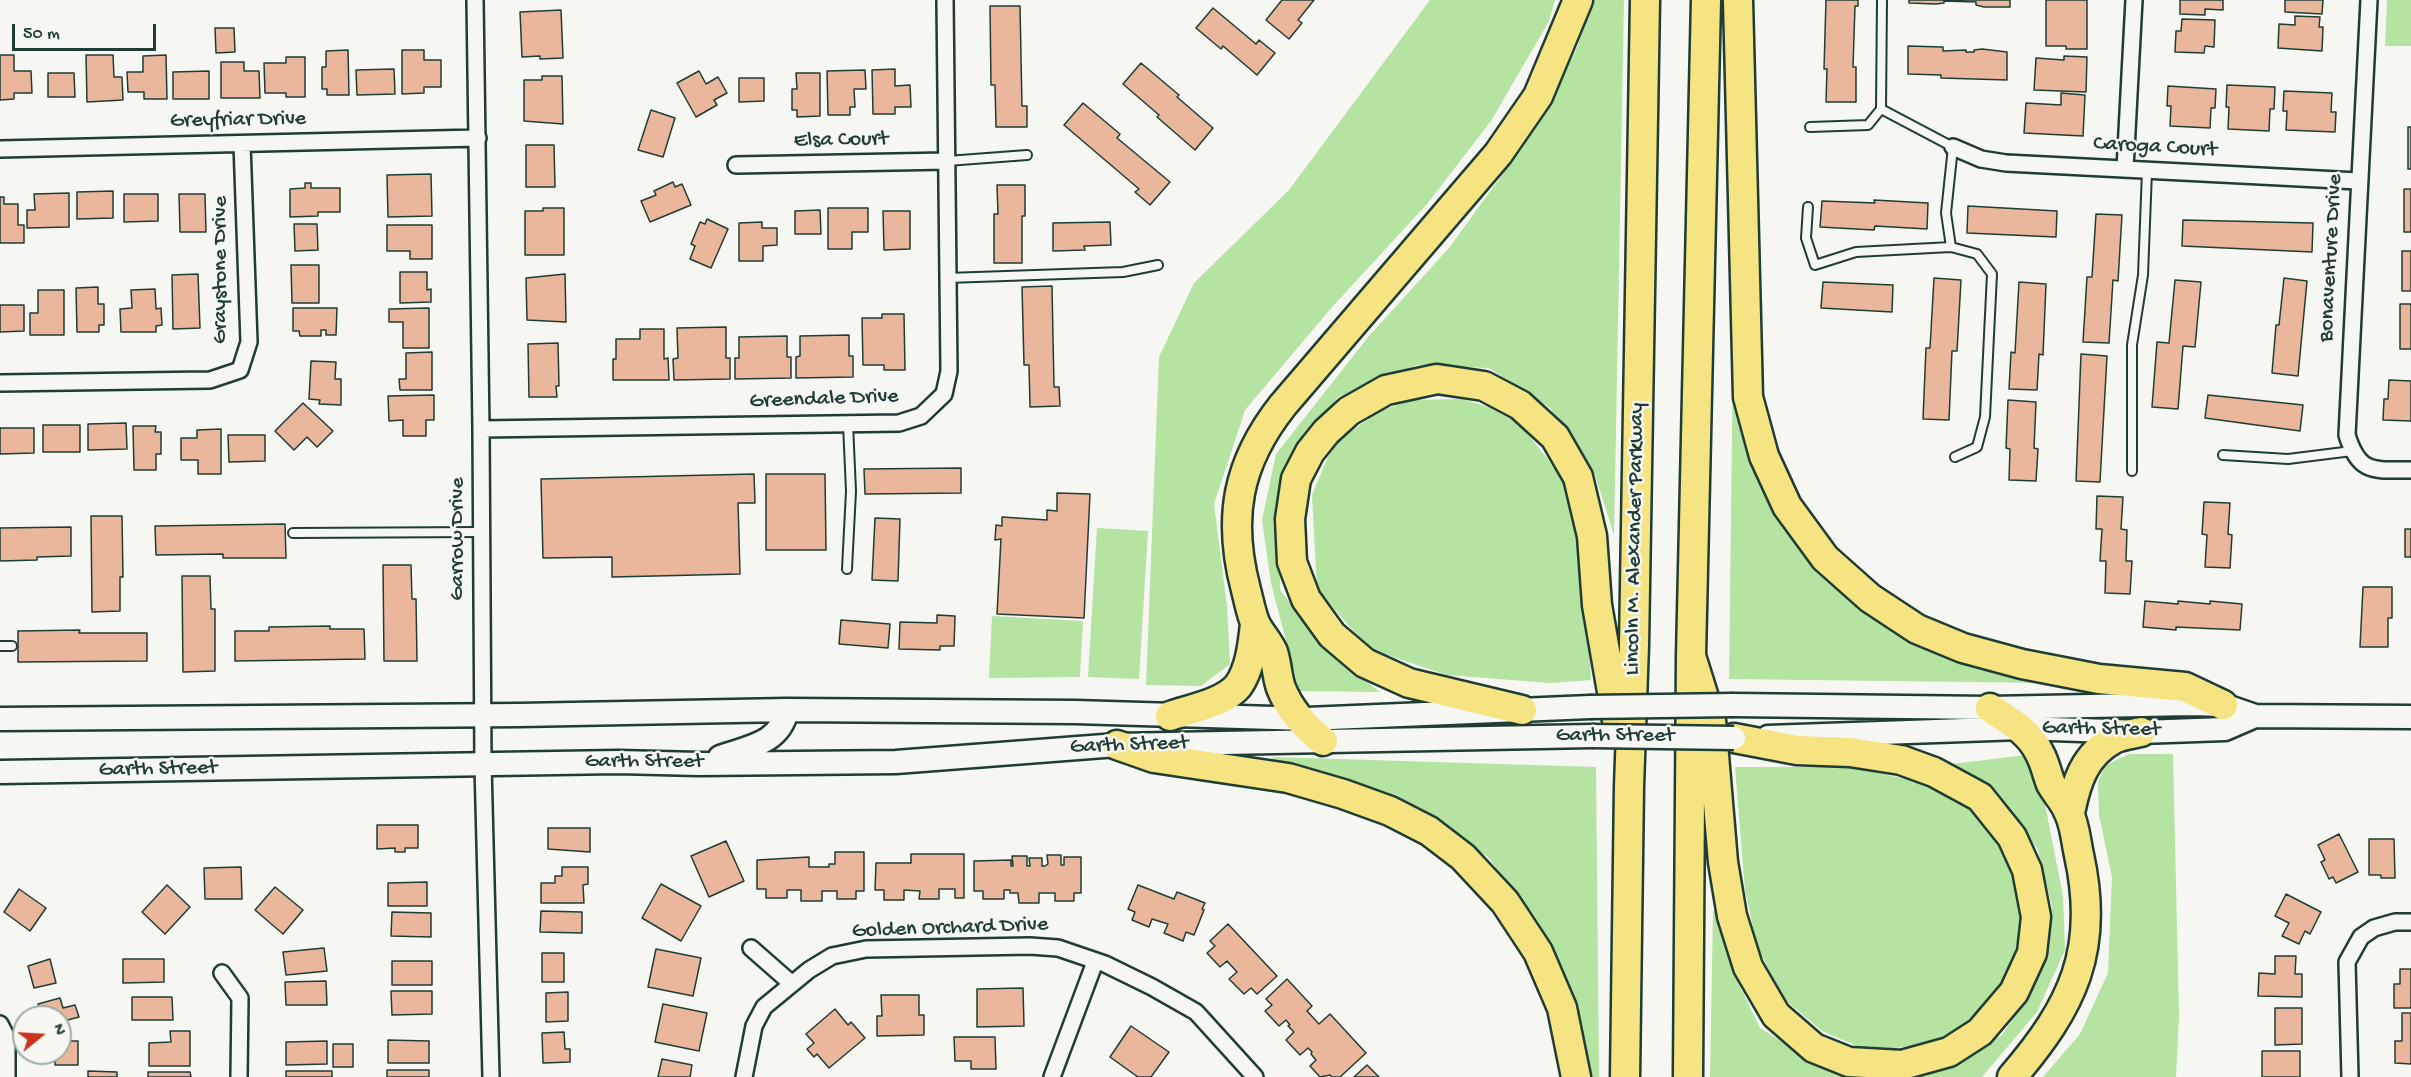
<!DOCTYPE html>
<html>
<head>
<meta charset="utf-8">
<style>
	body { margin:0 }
	#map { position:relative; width:2411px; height:1077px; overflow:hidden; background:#f6f6f2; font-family:"Gochi Hand",sans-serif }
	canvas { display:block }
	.north { position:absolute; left:12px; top:1005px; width:60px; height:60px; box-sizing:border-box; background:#f6f6f2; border:2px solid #a0aca6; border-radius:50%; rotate:72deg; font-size:16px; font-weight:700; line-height:24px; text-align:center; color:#1f3d34 }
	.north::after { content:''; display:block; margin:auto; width:21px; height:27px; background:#c8321e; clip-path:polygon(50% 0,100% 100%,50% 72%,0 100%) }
	.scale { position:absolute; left:12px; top:24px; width:144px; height:27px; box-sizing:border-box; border:3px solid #1f3d34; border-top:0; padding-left:8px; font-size:18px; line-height:21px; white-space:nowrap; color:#1f3d34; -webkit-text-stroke:4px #f6f6f2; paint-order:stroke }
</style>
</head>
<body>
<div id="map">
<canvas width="2411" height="1077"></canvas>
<div class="north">N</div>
<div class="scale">50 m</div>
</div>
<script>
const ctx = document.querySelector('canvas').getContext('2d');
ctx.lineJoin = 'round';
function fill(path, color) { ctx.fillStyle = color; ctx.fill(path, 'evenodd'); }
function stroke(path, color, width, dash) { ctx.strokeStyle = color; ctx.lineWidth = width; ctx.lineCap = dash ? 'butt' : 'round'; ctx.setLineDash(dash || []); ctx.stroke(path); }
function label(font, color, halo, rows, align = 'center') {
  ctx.font = font + ' "Gochi Hand",sans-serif'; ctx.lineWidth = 5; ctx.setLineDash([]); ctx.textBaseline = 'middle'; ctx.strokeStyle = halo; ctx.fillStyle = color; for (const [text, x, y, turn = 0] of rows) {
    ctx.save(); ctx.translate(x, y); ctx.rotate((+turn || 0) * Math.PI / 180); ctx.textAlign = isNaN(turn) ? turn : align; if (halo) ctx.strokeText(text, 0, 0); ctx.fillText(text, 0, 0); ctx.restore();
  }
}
fill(new Path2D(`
	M1430,0H1555L1549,21L1491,121L1427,204L1333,306L1245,410L1214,504L1227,606L1230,664L1201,686L1146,685L1159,357L1194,283L1289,190Z
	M1591,0H1624L1614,535L1595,475L1550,408L1489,368L1417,365L1337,398L1282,480L1280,590L1329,653L1380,692L1299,691L1271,583L1262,520L1276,454L1369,336L1449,248L1526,142L1577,48Z
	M2387,0H2411V46H2385Z
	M1733,353L1746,426L1786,529L1886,626L2051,683L1729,679Z
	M1462,399L1495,409L1518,422L1567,483L1583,552L1591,680L1550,683L1447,675L1369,649L1317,589L1312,495L1333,445L1378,412L1409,400Z
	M1097,528L1148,531L1139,679L1088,677Z
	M992,616L1083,621L1080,677L989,678Z
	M2129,754H2173L2179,1016L2176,1077H2043L2080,1034L2108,973L2112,877L2099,815L2098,783L2104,766Z
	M2025,755L2044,799L2063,896L2065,950L2037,1012L1982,1077H1916L2002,1035L2035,986L2052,906L2038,850L1998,795L1945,765Z
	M1273,757L1596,767L1599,1077H1588L1580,1015L1536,925L1489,858L1425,814L1269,765Z
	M1735,767H1850L1938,786L1974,808L2006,846L2022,903L2018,942L2005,983L1968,1023L1931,1042L1891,1049L1859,1047L1822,1031L1782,997L1757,946L1745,890Z
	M1722,910L1736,978L1760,1028L1819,1065L1892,1077H1710L1713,911Z`), '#b4e3a2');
const building = new Path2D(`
	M1282,0H1314L1298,20L1302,23L1289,39L1266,20Z
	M1826,0H1858V6H1855L1853,67H1856V102H1826L1827,69H1824Z
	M1909,0H2010V7H1984L1976,5V2L1944,1V3L1936,4L1909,3Z
	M2046,0H2087V49H2066V46H2046Z
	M2180,0H2223V10L2205,9V15L2180,14Z
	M2285,0H2323L2322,14L2285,12Z
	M990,6H1020L1022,106H1027V127H996L995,85H991Z
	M1213,8L1256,44L1259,40L1275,53L1257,75L1223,46L1221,49L1196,28Z
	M561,10L563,58L540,59V56L522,57L520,12Z
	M2295,16L2320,17L2319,27H2323L2322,51L2278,48L2279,24L2295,25Z
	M2182,19L2215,20L2214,47L2205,46L2204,53L2175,52L2176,31H2181Z
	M215,28H234L235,52L216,53Z
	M1908,46L1943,47V51L1966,50V52H1974V50L1982,49L2007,52V80L1941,78V75L1908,74Z
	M348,50L349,95H327V89H322V67H326V51Z
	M402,50H424V60H441V87H424V93L402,94Z
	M0,55H14V71H31L32,93H14V99L0,100Z
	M86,55H113L114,77H122L123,100L87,102Z
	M166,55L167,99H144V92H128L127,72H143V56Z
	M2064,56L2087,57L2086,92L2034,90L2036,58L2064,60Z
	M286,57H305V97H286V93H265L264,63H286Z
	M221,62H244V71H259L260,98H221Z
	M1141,63L1179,95L1177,97L1213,128L1195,150L1157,117L1159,115L1123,84Z
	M394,69L395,94L357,95L356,70Z
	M895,69V86L910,85L911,107H895V114H873L872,70Z
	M865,70L866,89H854L855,107H850V115H828L827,71Z
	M209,71V99H173V72Z
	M699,71L706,84L718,77L727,93L714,100L717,105L696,117L677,83Z
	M48,73H74L75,97H48Z
	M796,73H820V116L797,117V110H792V89H797Z
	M542,76H562L563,124L524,121V80H542Z
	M739,78H764V101L739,102Z
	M2227,85L2275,87L2274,109H2270L2269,131L2228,129L2229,107H2226Z
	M2168,86L2216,89L2215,108H2211L2210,128L2170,126L2171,106H2167Z
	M2284,91L2332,93L2331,112H2336L2335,132L2286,130L2287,111H2283Z
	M2061,93L2085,95L2083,136L2024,133L2026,103L2061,105Z
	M1083,103L1120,134L1117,138L1170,182L1150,205L1135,192L1139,189L1064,125Z
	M651,110L675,118L663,157L638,150Z
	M2408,127H2411V169H2408Z
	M526,145H554L555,187H526Z
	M431,174L432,216L388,217L387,175Z
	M673,182L675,187L682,184L691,205L650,222L641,201L656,195L654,191Z
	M305,183H311V188H340V212H318V216L290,217V189L305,188Z
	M997,185H1025V216H1022V263H994V214H998Z
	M2404,189H2411V232H2404Z
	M113,191V218L77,219V192Z
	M69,193V227L27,228V210H35L34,194Z
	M124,194H158V221L124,222Z
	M179,194H205L206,232H180Z
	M0,197H4V204H18V225H24V243H0Z
	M1874,200L1928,203L1927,229L1875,226L1874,230L1820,227L1822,201L1875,203Z
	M1968,206L2057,211L2056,237L1967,233Z
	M543,208H564V255H525V211H543Z
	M828,208H868V232H852V249H828Z
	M820,210L821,234H795V211Z
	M883,211H910V249L884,250Z
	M2096,214L2122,215L2118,281L2113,280L2109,343L2083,342L2087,277H2092Z
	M707,219L728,229L711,268L690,259L695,246L691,244L700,222L705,224Z
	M2183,220L2313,223L2312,252L2182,246Z
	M762,222V228H777V245L763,246V261H739V223Z
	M1110,222L1111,245L1084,246L1085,250L1053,251V223Z
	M294,224H317L318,250L295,251Z
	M387,225H432V259H410V251H387Z
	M2402,251H2411V291H2402Z
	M291,265H319V303H292Z
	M400,272H427V290L431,289V302L400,303Z
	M198,274L200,328L173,329L172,275Z
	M565,274L566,322L527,320L526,278Z
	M1934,278L1961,280L1957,351H1952L1949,420L1923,419L1926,348H1930Z
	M2284,278L2307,281L2298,376L2272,373L2276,325H2279Z
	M2175,280L2201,282L2195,347L2183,346L2178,409L2152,407L2157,342L2169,343Z
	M1823,282L1893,285L1892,312L1821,308Z
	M2019,282L2046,284L2043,355L2039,354L2037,390L2009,389L2011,352L2015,353Z
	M1052,286L1054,387H1059L1060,406L1030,407L1029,365H1024L1022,287Z
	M98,287V304H104V325H99V332H77L76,288Z
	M155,289L156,309L161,308L162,325L156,326V332H121L120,309L132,308L131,290Z
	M38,290H64V335H30V313H38Z
	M2400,304H2411V349H2400Z
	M0,305H24V331L0,332Z
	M293,308H337L336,335H326V330H321V336H300L299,331H293Z
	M429,308V348H403V322H389V309Z
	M882,314H904L905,370H884V365H863L862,318H882Z
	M726,327V358H730V379L674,380L673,359L678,358L677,328Z
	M640,329H664V359L668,358L669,380H613V359H616V339H640Z
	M849,335V356H853V377L796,378V357L800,356V336Z
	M787,336V357H791V378L735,379V358H739V337Z
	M558,343L559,386H556L557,397H529L528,344Z
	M432,352V390H400L399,379H406V353Z
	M2081,354L2107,356L2100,482L2076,481Z
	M311,361L336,362L335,379H341V405L319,404L320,400L309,399Z
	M2389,380L2411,381V421L2383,420L2384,399H2388Z
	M434,395V420H426V436H403V420L389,421L388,396Z
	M2208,395L2303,405L2300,431L2205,418Z
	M2008,400L2036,402L2034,448L2038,449L2036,481L2009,480L2010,449L2006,448Z
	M303,403L333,431L317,447L307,437L294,450L275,431Z
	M126,423L127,449L88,450V424Z
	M43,425H80V452H43Z
	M133,426H156L155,432H161V454H156V470H134Z
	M0,428H34V453L0,454Z
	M221,429V474H198V460H181V438H197V430Z
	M228,435H265V461L229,462Z
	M961,468V493L865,494L864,469Z
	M754,474L755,503H738L740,574L612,577V557L543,558L541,479Z
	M766,474H825L826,550H766Z
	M1057,493L1090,494L1084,618L997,614L1001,539L995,540L996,525L1002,526V517L1047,520V510L1057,511Z
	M2097,496L2123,497L2121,529L2127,530L2126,561H2132L2130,594L2105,593L2106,561H2100L2102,529H2096Z
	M2204,502L2230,503L2228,534L2232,535L2230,568L2205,567L2207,535L2202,534Z
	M91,516H122L123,577H120V611L92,612Z
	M875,518L900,519L898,581L872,580Z
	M285,524L286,558H223V554L156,555L155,526Z
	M71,527V556L37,557V560L0,561V528Z
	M2405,529H2411V557H2405Z
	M383,565H411L412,599H416L417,661H384Z
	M182,576H210L211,609H215V671L183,672Z
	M2363,587H2392V618H2388V647H2360Z
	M2145,601L2178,604V601L2210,604V601L2242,604L2240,630L2176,627V630L2143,627Z
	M937,615L955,616L954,646H940V650L899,649L900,622L937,623Z
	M841,620L890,624L888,648L839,644Z
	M330,626V629H364L365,659L235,661V631H269V627Z
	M80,630L79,633H147V661L18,662V631Z
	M377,825H418V848H405V852H395V848L377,849Z
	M548,828H590V852L548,849Z
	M2339,834L2358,872L2336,883L2333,877L2329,879L2321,862L2325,860L2318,845Z
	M2369,839H2394L2395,878H2381V875H2369Z
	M726,841L744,881L709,897L691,856Z
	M835,852H864V891H856V899H837V891H822V901H801V890H787V898H766V889H757V860L809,857V867H829V864H835Z
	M911,854H964V898H955V889H939V899H919L920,891L904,890V900H884V890H875L876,863H911Z
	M1047,855H1061V865H1064V857H1081V893H1074V901H1055V893H1039V903H1019L1018,893H1010V890H1004V899H983V891H974V861L1011,860V866H1013L1012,856H1027V866H1030L1029,858H1042V866H1045L1048,864Z
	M241,867L242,899H205L204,868Z
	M562,867H588V884L583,885L584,903H541V883H555V876H562Z
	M427,882V906H388V883Z
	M661,884L701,906L681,941L642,918Z
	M167,885L190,907L165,934L142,912Z
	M1138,885L1174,899L1177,892L1205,903L1202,909L1204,910L1194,935L1186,932L1183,941L1164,933L1168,924L1152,919L1149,927L1132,920L1135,912L1128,909Z
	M275,887L303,910L283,934L255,910Z
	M19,889L46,908L30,931L4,912Z
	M2286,894L2321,912L2310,934L2305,931L2299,944L2282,936L2289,923L2275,916Z
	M541,911L582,912V933L540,932Z
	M392,912L431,913V937L391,936Z
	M1228,924L1277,976L1257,994L1251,988L1244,994L1229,979L1237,972L1227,961L1220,967L1207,953L1215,946L1210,941Z
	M324,948L327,971L286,975L283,952Z
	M656,949L701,958L693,996L648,987Z
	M542,953H564V982H542Z
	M2275,956H2296L2295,974H2302V997L2258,996L2259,973L2275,974Z
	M50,959L56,983L34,988L28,966Z
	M123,959H164V982L123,983Z
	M392,961H432V985H392Z
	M2400,969H2411V1008H2394V984H2400Z
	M1287,979L1312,1006L1307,1011L1319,1024L1330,1014L1366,1053L1340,1077H1332L1330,1075L1320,1077L1310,1066L1316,1060L1311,1054L1312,1052L1308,1048L1300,1055L1286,1040L1294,1032L1288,1026L1290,1025L1286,1020L1279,1026L1265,1011L1272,1005L1266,999Z
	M326,981L327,1005H286L285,982Z
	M1023,988L1024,1026L977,1027V989Z
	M391,991H432V1014L392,1015Z
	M568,992V1021L546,1022V993Z
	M881,995H919V1015H924V1035L877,1036V1016H882Z
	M132,997H172L173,1020H132Z
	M60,998L63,1008L75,1005L79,1017L60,1022V1017H42L38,1004Z
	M663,1004L707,1013L699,1051L655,1042Z
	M2275,1008H2302V1044L2275,1045Z
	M835,1009L848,1025L851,1022L865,1038L829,1068L817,1054L814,1057L807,1049L814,1043L806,1034Z
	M2402,1013H2411V1064L2395,1063V1041H2402Z
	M1131,1026L1169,1052L1151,1077H1138L1110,1057Z
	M170,1031H190V1066H149V1043L171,1042Z
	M564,1032L565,1049H570V1062L543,1063L542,1033Z
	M954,1037H995L996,1069H971V1061H955Z
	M388,1040L429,1041V1063H388Z
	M60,1041H78V1065H55V1053H60Z
	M327,1041V1064L286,1065V1042Z
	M333,1044H353V1067H333Z
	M2262,1051H2300V1077H2262Z
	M662,1059L692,1065L690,1077H658Z
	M1367,1065L1379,1077H1354Z
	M387,1070H429V1077H387Z
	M88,1071L117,1072V1077H88Z
	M286,1071H332V1077H286Z
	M148,1072H190L191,1077H148Z`);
fill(building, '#eab79c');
stroke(building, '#1f3d34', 1.5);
const lane = new Path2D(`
	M1882,0L1881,109L1953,147L1946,213L1951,247
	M1810,127L1868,125L1881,109
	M947,161L1027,155
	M1808,207L1806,238L1815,265L1856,252L1951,247L1977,254L1992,274L1985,417L1977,447L1955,457
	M947,278L1123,272L1158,265
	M2223,455L2288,459L2352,451
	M2132,471V345L2143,275L2147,171
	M293,533L480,532
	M847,569L851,491L848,424
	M0,646H12`);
const street = new Path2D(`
	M475,0L481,429L483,765L491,1077
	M2369,0L2347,435C2359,474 2373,470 2411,470
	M1953,147L1981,159L2006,163L2358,181
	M0,149L478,138
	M736,165L947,161
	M2125,169L2134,0
	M0,383L210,380L240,370L249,342L242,144
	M481,429L899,423L921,416L944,394L949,371L945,0
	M751,948L792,984
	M222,973L240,998L239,1077
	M0,1024L7,1038V1077
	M744,1077L754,1026L764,1007L809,970L832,956L866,949L1030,946L1058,948L1105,964L1152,987L1196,1012L1255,1077
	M1052,1077L1095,962
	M2350,1077L2347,962L2361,937L2374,928L2395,922H2411`);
const secondary = new Path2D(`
	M1733,705L1990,708L2191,704L2223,705L2255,716L2411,717
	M0,719L519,715L787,710L1075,712L1307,719L1590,707
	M1768,737L2021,728L2141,732L2225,729L2255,716
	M720,757C748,747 780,744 787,710
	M0,772L618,762L699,764L896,762L1117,745L1592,736`);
const highway = new Path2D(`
	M1738,0L1748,397L1764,456L1787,506L1825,558L1870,598L1917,629L1963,648L2022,664L2099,679L2185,687L2223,705
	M1691,656L1711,720L1723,862L1732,916L1748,967L1776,1015L1814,1048L1849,1062L1902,1065L1949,1052L1980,1032L2014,992L2032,953L2036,917L2027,870L2012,837L1980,797L1934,772L1901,760L1850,752L1797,750L1734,738
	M1990,708C2010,721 2030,732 2040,754C2045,763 2047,774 2051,784C2056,793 2064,801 2068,811C2075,824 2076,842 2079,855C2100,950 2073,1006 2012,1077
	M1522,710L1409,683L1365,663L1332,635L1306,599L1292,562L1290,519L1296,479L1310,452L1326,432L1349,411L1386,390L1437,379L1484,386L1520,405L1555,437L1578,477L1592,536L1597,605L1619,732
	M1170,716C1190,709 1224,703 1238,686C1250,670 1253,643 1255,624
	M1323,741C1305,727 1290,711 1281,688C1277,677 1277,664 1273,652C1269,643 1261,634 1256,625C1251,614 1249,601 1246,590C1227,518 1237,463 1283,405L1498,154L1538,96L1578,0
	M1117,745L1154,758L1288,778L1343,794L1390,811L1429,831L1463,857L1505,902L1538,952L1562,1008L1576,1077
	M2070,813C2076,783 2084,755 2114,739C2121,735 2133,734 2141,732
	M1625,1077L1629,787L1634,645L1645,0
	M1688,1077L1691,656L1706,0`);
stroke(lane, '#1f3d34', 12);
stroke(street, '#1f3d34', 20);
stroke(secondary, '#1f3d34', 27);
stroke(highway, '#1f3d34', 33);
stroke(lane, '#f6f6f2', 8);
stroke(street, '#f6f6f2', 15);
stroke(secondary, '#f6f6f2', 22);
stroke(highway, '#f6e381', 28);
const secondaryBridge = new Path2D(`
	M1590,707L1733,705
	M1592,736L1734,738`);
stroke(secondaryBridge, '#1f3d34', 27, []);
stroke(secondaryBridge, '#f6f6f2', 22);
label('22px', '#1f3d34', '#f6f6f2', [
	["Greyfriar Drive",238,121,-1],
	["Elsa Court",841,141,-1],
	["Caroga Court",2155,148,3],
	["Bonaventure Drive",2332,258,-87],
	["Graystone Drive",222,270,-90],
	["Greendale Drive",824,400,-2],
	["Garrow Drive",459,539,-90],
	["Lincoln M. Alexander Parkway",1636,539,-89],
	["Garth Street",2101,730,1],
	["Garth Street",1615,737],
	["Garth Street",1129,746,-2],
	["Garth Street",644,763],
	["Garth Street",158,770,-1],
	["Golden Orchard Drive",950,929,-2]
]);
</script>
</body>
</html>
